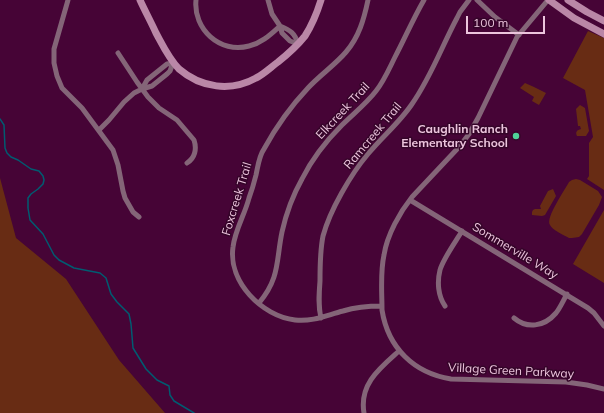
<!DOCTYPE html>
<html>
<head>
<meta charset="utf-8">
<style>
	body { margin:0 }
	#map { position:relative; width:604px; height:413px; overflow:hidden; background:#460436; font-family:Mulish,sans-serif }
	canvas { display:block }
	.scale { position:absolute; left:466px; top:16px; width:79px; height:18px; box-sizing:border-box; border:2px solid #ecc5dd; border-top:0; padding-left:5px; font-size:12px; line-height:14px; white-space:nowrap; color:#ecc5dd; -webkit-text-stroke:3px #350529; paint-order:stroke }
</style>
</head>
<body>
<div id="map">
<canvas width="604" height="413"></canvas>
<div class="scale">100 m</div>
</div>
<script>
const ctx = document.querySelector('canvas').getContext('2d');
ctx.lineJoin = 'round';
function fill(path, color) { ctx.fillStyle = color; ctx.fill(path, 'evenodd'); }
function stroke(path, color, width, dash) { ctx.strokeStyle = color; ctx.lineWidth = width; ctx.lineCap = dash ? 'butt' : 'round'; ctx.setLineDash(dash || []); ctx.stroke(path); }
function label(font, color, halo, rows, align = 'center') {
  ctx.font = font + ' Mulish,sans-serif'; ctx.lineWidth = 3; ctx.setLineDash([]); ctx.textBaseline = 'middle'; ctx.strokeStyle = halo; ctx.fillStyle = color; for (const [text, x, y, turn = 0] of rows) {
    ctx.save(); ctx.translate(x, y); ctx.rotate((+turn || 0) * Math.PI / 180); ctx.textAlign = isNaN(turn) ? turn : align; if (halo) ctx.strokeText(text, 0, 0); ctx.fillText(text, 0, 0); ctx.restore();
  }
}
fill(new Path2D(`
	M588,31L604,38V190L587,179L589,176V143L593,137L585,90L563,78Z
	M525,83L534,87L546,93L539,105L532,101L534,97L520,88Z
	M580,105L585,108L589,131L586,136H577C575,132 577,130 581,129L580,126H578L576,109Z
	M0,178L16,238L66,279L119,360L165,413H0Z
	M576,179L580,180L598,191L602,197L599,205L582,234L579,237L572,238H569C564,235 552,230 550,225C545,218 565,190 569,182L572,180Z
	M553,189L556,196L545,215L542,216L532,215V212L533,210L535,209H541L540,206L548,191Z
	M604,210V283L573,264Z`), '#682c14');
stroke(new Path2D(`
	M0,119L4,125L5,148L7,153L11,157L18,160L31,169L39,171L43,176L44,180L43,184L38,189L31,194L28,198V208L30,220L43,234L54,255L59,260L74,268L100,273L106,278L111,294L117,302L129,314L131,324L133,348L146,369L157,380L169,386L170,395L174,401L194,413`), '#015c71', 1.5);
stroke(new Path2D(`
	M68,0L54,49V63L57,76L62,88L82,108L113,150L118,165L123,191L125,198L133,212L139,217
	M196,0C193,29 220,54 249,46C262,43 271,34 280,26
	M268,0L272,14L280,26L282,33L290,41L298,44C295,33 290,30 280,26
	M368,0C364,19 359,37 346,52C335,65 320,75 308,88C291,106 276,127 264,149C259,156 258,166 256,175C254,183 252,190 249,198C245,214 235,230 233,247C228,282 262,316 295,320C313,322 327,315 343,311C356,307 368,306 382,306
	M477,0L495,17L519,35
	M548,0L517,37L478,118L469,134L459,147L412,197C400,212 387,235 384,255C380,273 382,292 382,310C388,348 414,373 451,379L566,382L587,385L604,389
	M118,53L137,82L148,97L159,108L177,120L194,140C197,149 195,158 187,163
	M142,89L147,80L167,64L173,63
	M99,130L109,120L124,102L134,93L142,89L152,86L167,74L170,71L173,63
	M410,200L588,308L594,313L604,326
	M259,303C280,278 276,261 282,232C286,214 293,195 302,179C312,159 326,141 342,125C353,114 366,104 376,91C384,81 389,69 395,57C405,38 413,19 424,0
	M445,306C438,296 437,282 440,270C443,259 456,241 462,231
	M321,318C318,306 319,294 320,281C320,267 320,251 323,236C330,210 351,174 368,154C382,137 400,122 412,104C431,77 442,46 457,18L460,12L469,0
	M514,318C527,329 544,327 556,313C560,308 563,301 567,294
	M364,413C359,384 380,368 399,351`), '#846578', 5);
stroke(new Path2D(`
	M140,0C145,11 151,22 156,33C163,46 169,59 179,69C201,88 231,92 256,78C264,74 271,67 278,62C288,54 297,46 305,36C312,25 317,13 321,0
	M549,0L574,18L604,34
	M568,0L587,12L604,21`), '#ba87a7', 7);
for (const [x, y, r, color] of [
	[516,136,4,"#4fd399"]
]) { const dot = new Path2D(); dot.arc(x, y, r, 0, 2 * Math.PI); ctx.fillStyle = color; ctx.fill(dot); stroke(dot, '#350529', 1.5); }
label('12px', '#ecc5dd', '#350529', [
	["Elkcreek Trail",343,111,-47],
	["Ramcreek Trail",373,136,-50],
	["Foxcreek Trail",237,199,-73],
	["Sommerville Way",515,251,31],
	["Village Green Parkway",511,371,3]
]);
label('bold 12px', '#ecc5dd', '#350529', [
	["Caughlin Ranch",508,129],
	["Elementary School",508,143]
], 'right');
</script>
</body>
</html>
